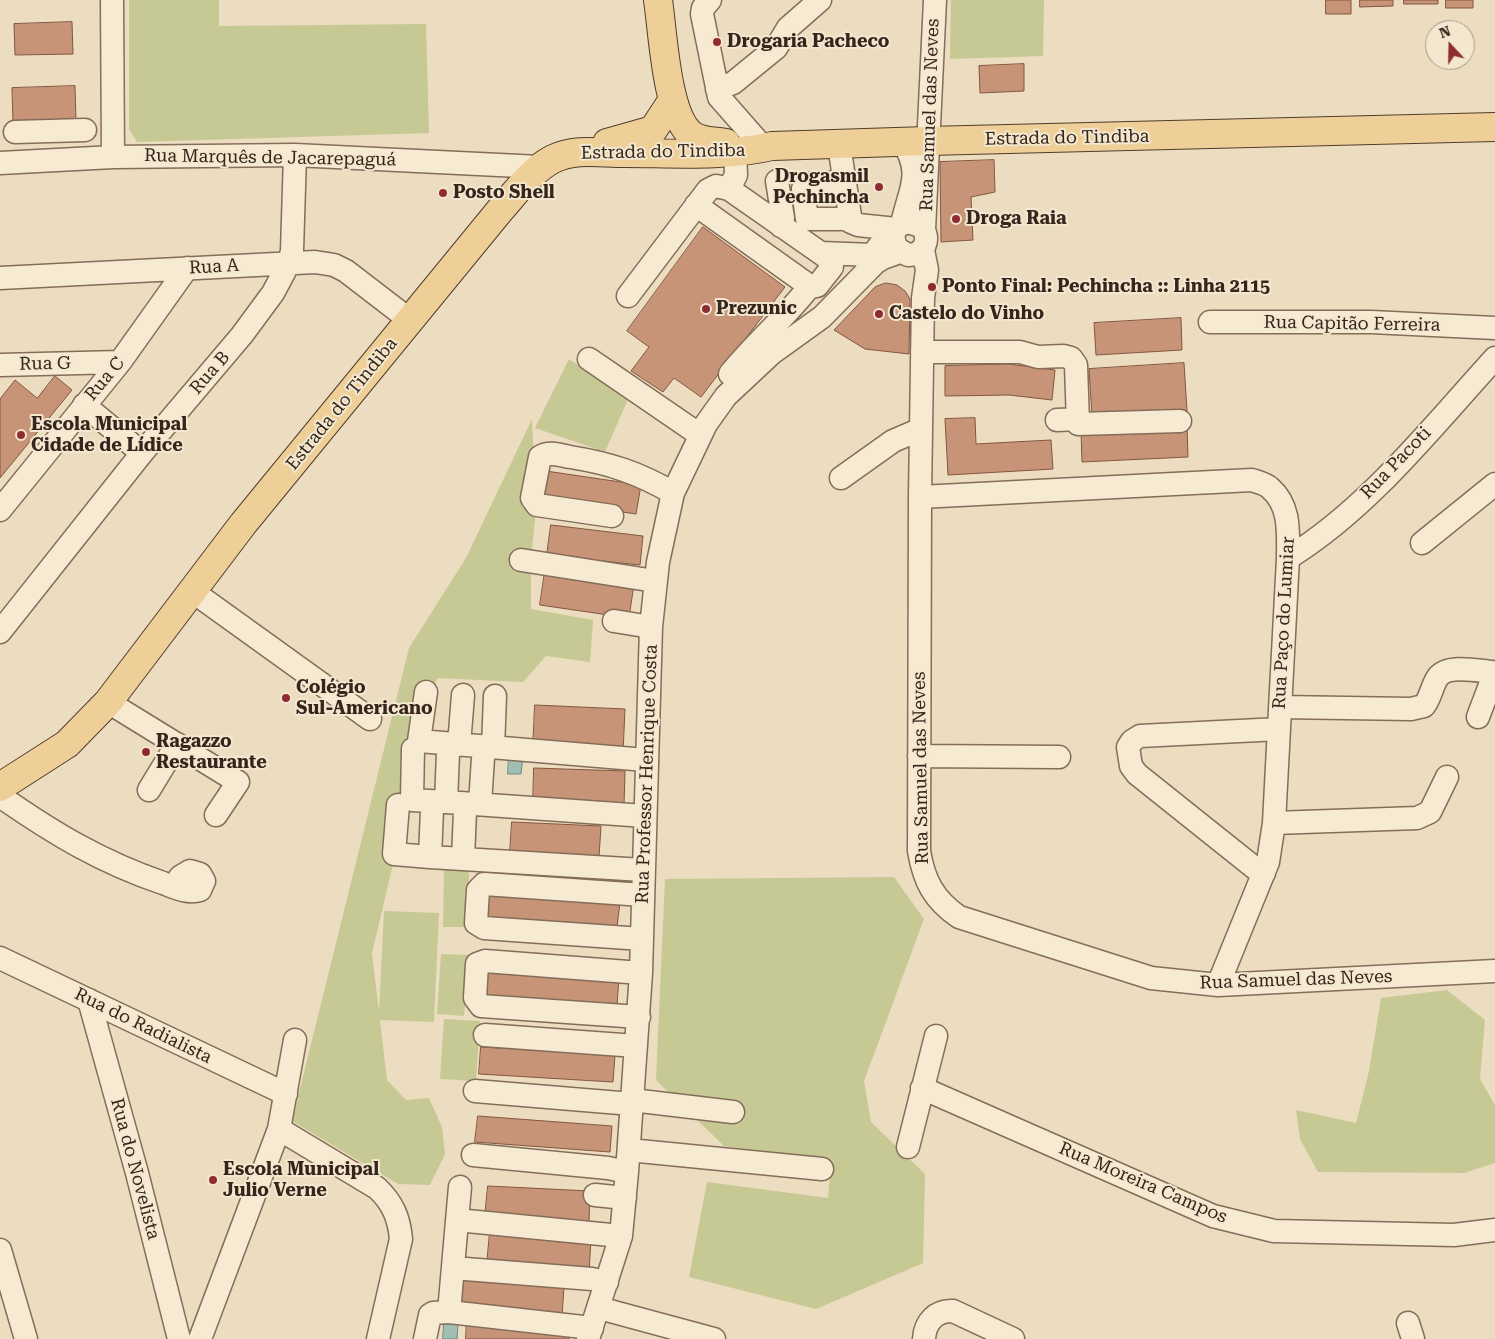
<!DOCTYPE html>
<html>
<head>
<meta charset="utf-8">
<style>
	body { margin:0 }
	#map { position:relative; width:1495px; height:1339px; overflow:hidden; background:#ecdcc0; font-family:"Roboto Serif",serif }
	canvas { display:block }
	.north { position:absolute; left:1425px; top:20px; width:50px; height:50px; box-sizing:border-box; background:#f3e7cf; border:1px solid #a79a87; border-radius:50%; rotate:339deg; font-size:14px; font-weight:700; line-height:20px; text-align:center; color:#34261c }
	.north::after { content:''; display:block; margin:auto; width:18px; height:22px; background:#902b31; clip-path:polygon(50% 0,100% 100%,50% 72%,0 100%) }
</style>
</head>
<body>
<div id="map">
<canvas width="1495" height="1339"></canvas>
<div class="north">N</div>
</div>
<script>
const ctx = document.querySelector('canvas').getContext('2d');
ctx.lineJoin = 'round';
function fill(path, color) { ctx.fillStyle = color; ctx.fill(path, 'evenodd'); }
function stroke(path, color, width, dash) { ctx.strokeStyle = color; ctx.lineWidth = width; ctx.lineCap = dash ? 'butt' : 'round'; ctx.setLineDash(dash || []); ctx.stroke(path); }
function label(font, color, halo, rows, align = 'center') {
  ctx.font = font + ' "Roboto Serif",serif'; ctx.lineWidth = 4; ctx.setLineDash([]); ctx.textBaseline = 'middle'; ctx.strokeStyle = halo; ctx.fillStyle = color; for (const [text, x, y, turn = 0] of rows) {
    ctx.save(); ctx.translate(x, y); ctx.rotate((+turn || 0) * Math.PI / 180); ctx.textAlign = isNaN(turn) ? turn : align; if (halo) ctx.strokeText(text, 0, 0); ctx.fillText(text, 0, 0); ctx.restore();
  }
}
fill(new Path2D(`
	M129,0H219V26L426,24L429,133L137,142L129,129Z
	M951,0H1044L1043,56L950,59Z
	M569,359L628,399L605,452L535,428Z
	M532,419L536,510L531,558V609L593,620L590,662L546,656L523,682L437,678L372,953L379,1012L384,911L439,913L434,1022L380,1020L387,1080L406,1100L429,1098L442,1127L445,1154L430,1185L398,1184L292,1121L409,648L466,558Z
	M444,869H469L468,927H443Z
	M894,877L924,919L864,1081L871,1122L925,1174L923,1263L816,1309L689,1277L707,1182L828,1198L831,1162L724,1146L656,1080L665,879Z
	M441,954L469,955L464,1016L437,1014Z
	M1447,990L1485,1020L1480,1079L1495,1105V1163L1464,1173L1318,1172L1300,1139L1296,1110L1356,1123L1369,1071L1381,998Z
	M444,1019L480,1021L476,1081L440,1079Z`), '#c6c994');
const water = new Path2D(`
	M509,754L523,755L521,774H508Z
	M444,1324H458L457,1339H443Z`);
fill(water, '#a2beb4');
stroke(water, '#6a8b81', 1);
const building = new Path2D(`
	M1326,0H1351V14H1326Z
	M1360,0H1393V6L1360,7Z
	M1404,0H1438V4H1404Z
	M1446,0H1473V8H1446Z
	M72,22L73,54L15,55L14,24Z
	M1024,64V91L980,93L979,66Z
	M75,86L76,121L13,123L12,88Z
	M994,160L995,192L971,197L973,240L941,242L940,162Z
	M703,227L785,287L701,397L674,378L663,392L631,371L649,347L627,331Z
	M886,283L897,285L905,291L910,299L909,354L865,349L834,330L875,287Z
	M1181,318L1182,350L1096,355L1094,323Z
	M1184,363L1187,411L1092,417L1089,369Z
	M1008,364L1055,370L1052,400L1009,395L945,396V366Z
	M55,376L72,390L0,478V399L15,380L37,398Z
	M975,418L976,444L1051,440L1053,469L948,475L945,419Z
	M1187,425L1188,457L1082,462L1081,431Z
	M546,471L641,485L636,514L541,500Z
	M551,525L643,536L640,565L547,555Z
	M545,571L634,584L629,618L540,605Z
	M535,705L625,709L623,753L533,748Z
	M534,768L625,771L624,806L533,803Z
	M512,822L601,826L599,857L510,853Z
	M482,893L620,902L617,927L481,918Z
	M482,969L619,978L617,1005L481,996Z
	M481,1047L615,1055L613,1082L479,1074Z
	M478,1116L612,1126L610,1152L475,1142Z
	M488,1186L590,1191L589,1222L485,1217Z
	M490,1232L591,1240L589,1272L487,1264Z
	M462,1279L564,1286L562,1317L460,1310Z
	M467,1318L570,1327L569,1339H466Z`);
fill(building, '#c89477');
stroke(building, '#82563f', 1);
const minor = new Path2D(`
	M112,0L113,157
	M710,0L703,8L702,14L719,97L762,146
	M717,89L733,83L776,48L788,28L820,0
	M15,132L85,130
	M839,145L851,222L858,225L896,229
	M0,163L113,157L295,155L540,167
	M777,181L783,218L781,226
	M839,182L808,184L803,189L807,219H841
	M696,205L811,287L817,286L832,267V261L729,189L736,175L735,151
	M902,224C909,190 924,174 902,141
	M924,230L935,0
	M923,250L927,270L923,298L920,497L919,851C924,881 934,900 959,917L1151,978L1218,985L1495,971
	M821,253L873,255
	M867,264C876,249 890,228 907,222L921,226C932,239 924,255 908,255L896,248L893,236L895,231
	M0,278L315,262L334,265L346,271L411,321
	M628,296L708,190L716,186L729,189
	M1210,322H1371L1495,328
	M922,352H1020L1038,357L1064,356L1071,358L1076,365L1078,424L1180,421
	M589,359L700,435
	M0,365L120,362
	M730,374C755,343 785,318 810,286
	M84,405L142,453
	M1057,420L1078,419
	M841,478L893,441L921,429
	M920,497L1252,480C1258,482 1266,484 1270,488C1291,506 1288,533 1288,558L1274,823L1268,862L1218,985
	M0,510L120,362L187,268
	M612,516L537,505L532,498L540,457C549,451 560,455 570,457C609,463 639,473 673,493
	M1422,543L1495,484
	M1288,558C1368,509 1432,427 1495,358
	M521,560L655,581
	M192,591L370,719
	M614,621L651,627
	M0,632L142,453L242,335L273,293L289,263L292,251L295,155
	M426,692L419,741L646,760
	M108,702L238,782L216,815
	M1280,707L1411,709L1424,706C1431,697 1432,685 1438,677C1448,664 1478,671 1492,672V680L1478,717
	M459,745L463,695
	M493,748L495,696
	M413,749L412,800L446,802
	M448,753L446,802L645,816
	M919,756L1059,757
	M149,790L177,744
	M0,796C53,833 101,862 163,883C174,887 187,894 200,890L204,881L200,874L190,871L180,877L175,887
	M480,804L483,758
	M398,805L394,854L430,857
	M432,809L430,857L643,870
	M1274,823L1417,818L1430,812L1447,777
	M463,859L465,811
	M1264,873L1256,869L1137,774L1131,766L1128,747L1132,741L1140,736L1279,729
	M642,939L484,928L476,923L478,890L484,884L643,895
	M0,958L286,1094
	M89,1000L137,1173L179,1339
	M639,1017L481,1006L475,998L477,964L485,961L641,973
	M485,1035L636,1046
	M922,1088L1213,1216L1274,1231L1454,1235L1495,1230
	M475,1091L632,1104
	M632,1100L733,1112
	M279,1129L377,1188C393,1203 399,1218 401,1239L378,1339
	M908,1147L936,1036
	M629,1150L822,1169
	M473,1155L608,1168L627,1172
	M460,1187L449,1312L592,1328
	M595,1195L625,1198
	M457,1220L621,1236
	M0,1250L26,1339
	M453,1268L592,1279L607,1282
	M599,1308L714,1339
	M1408,1323L1413,1339
	M200,1339L279,1129L295,1040
	M425,1339L430,1315L433,1313L449,1312
	M588,1339L621,1236L627,1172L641,973L651,627L658,562L673,493L706,424L726,396L772,353L822,317L875,263L883,258L900,252
	M924,1339C925,1322 936,1310 953,1311L1013,1339`);
const major = new Path2D(`
	M658,0C663,32 666,116 692,135C702,142 715,141 726,143
	M607,143L653,130L672,101
	M0,787L67,744L108,702L243,524L501,209C516,192 532,170 553,159C576,148 599,153 624,153C673,153 724,157 772,146L927,141L1495,127`);
stroke(minor, '#846d59', 25);
stroke(major, '#513c2d', 30);
stroke(minor, '#f7ead2', 22);
stroke(major, '#eecf98', 28);
for (const [x, y, r, color] of [
	[717,42,5,"#902b31"],
	[879,187,5,"#902b31"],
	[443,193,5,"#902b31"],
	[956,219,5,"#902b31"],
	[932,287,5,"#902b31"],
	[706,309,5,"#902b31"],
	[879,314,5,"#902b31"],
	[21,435,5,"#902b31"],
	[286,698,5,"#902b31"],
	[146,752,5,"#902b31"],
	[213,1180,5,"#902b31"]
]) { const dot = new Path2D(); dot.arc(x, y, r, 0, 2 * Math.PI); ctx.fillStyle = color; ctx.fill(dot); stroke(dot, '#f3e7cf', 2); }
label('bold 18px', '#34261c', '#f3e7cf', [
	["Drogaria Pacheco",727,42],
	["Drogasmil",869,177,"right"],
	["Pechincha",869,198,"right"],
	["Posto Shell",453,193],
	["Droga Raia",966,219],
	["Ponto Final: Pechincha :: Linha 2115",942,287],
	["Prezunic",716,309],
	["Castelo do Vinho",889,314],
	["Escola Municipal",31,425],
	["Cidade de Lídice",31,446],
	["Colégio",296,688],
	["Sul-Americano",296,709],
	["Ragazzo",156,742],
	["Restaurante",156,763],
	["Escola Municipal",223,1170],
	["Julio Verne",223,1191]
], 'left');
label('18px', '#34261c', '#f3e7cf', [
	["Rua Samuel das Neves",930,115,-88],
	["Estrada do Tindiba",1067,138,-1],
	["Estrada do Tindiba",663,152,-1],
	["Rua Marquês de Jacarepaguá",270,158,1],
	["Rua A",214,267,-3],
	["Rua Capitão Ferreira",1352,324,1],
	["Rua G",45,364,-1],
	["Rua B",210,373,-49],
	["Rua C",105,379,-50],
	["Estrada do Tindiba",342,404,-51],
	["Rua Pacoti",1396,463,-46],
	["Rua Paço do Lumiar",1284,623,-87],
	["Rua Samuel das Neves",921,768,-91],
	["Rua Professor Henrique Costa",647,774,-88],
	["Rua Samuel das Neves",1296,980,-2],
	["Rua do Radialista",143,1026,26],
	["Rua do Novelista",135,1169,75],
	["Rua Moreira Campos",1143,1183,23]
]);
</script>
</body>
</html>
